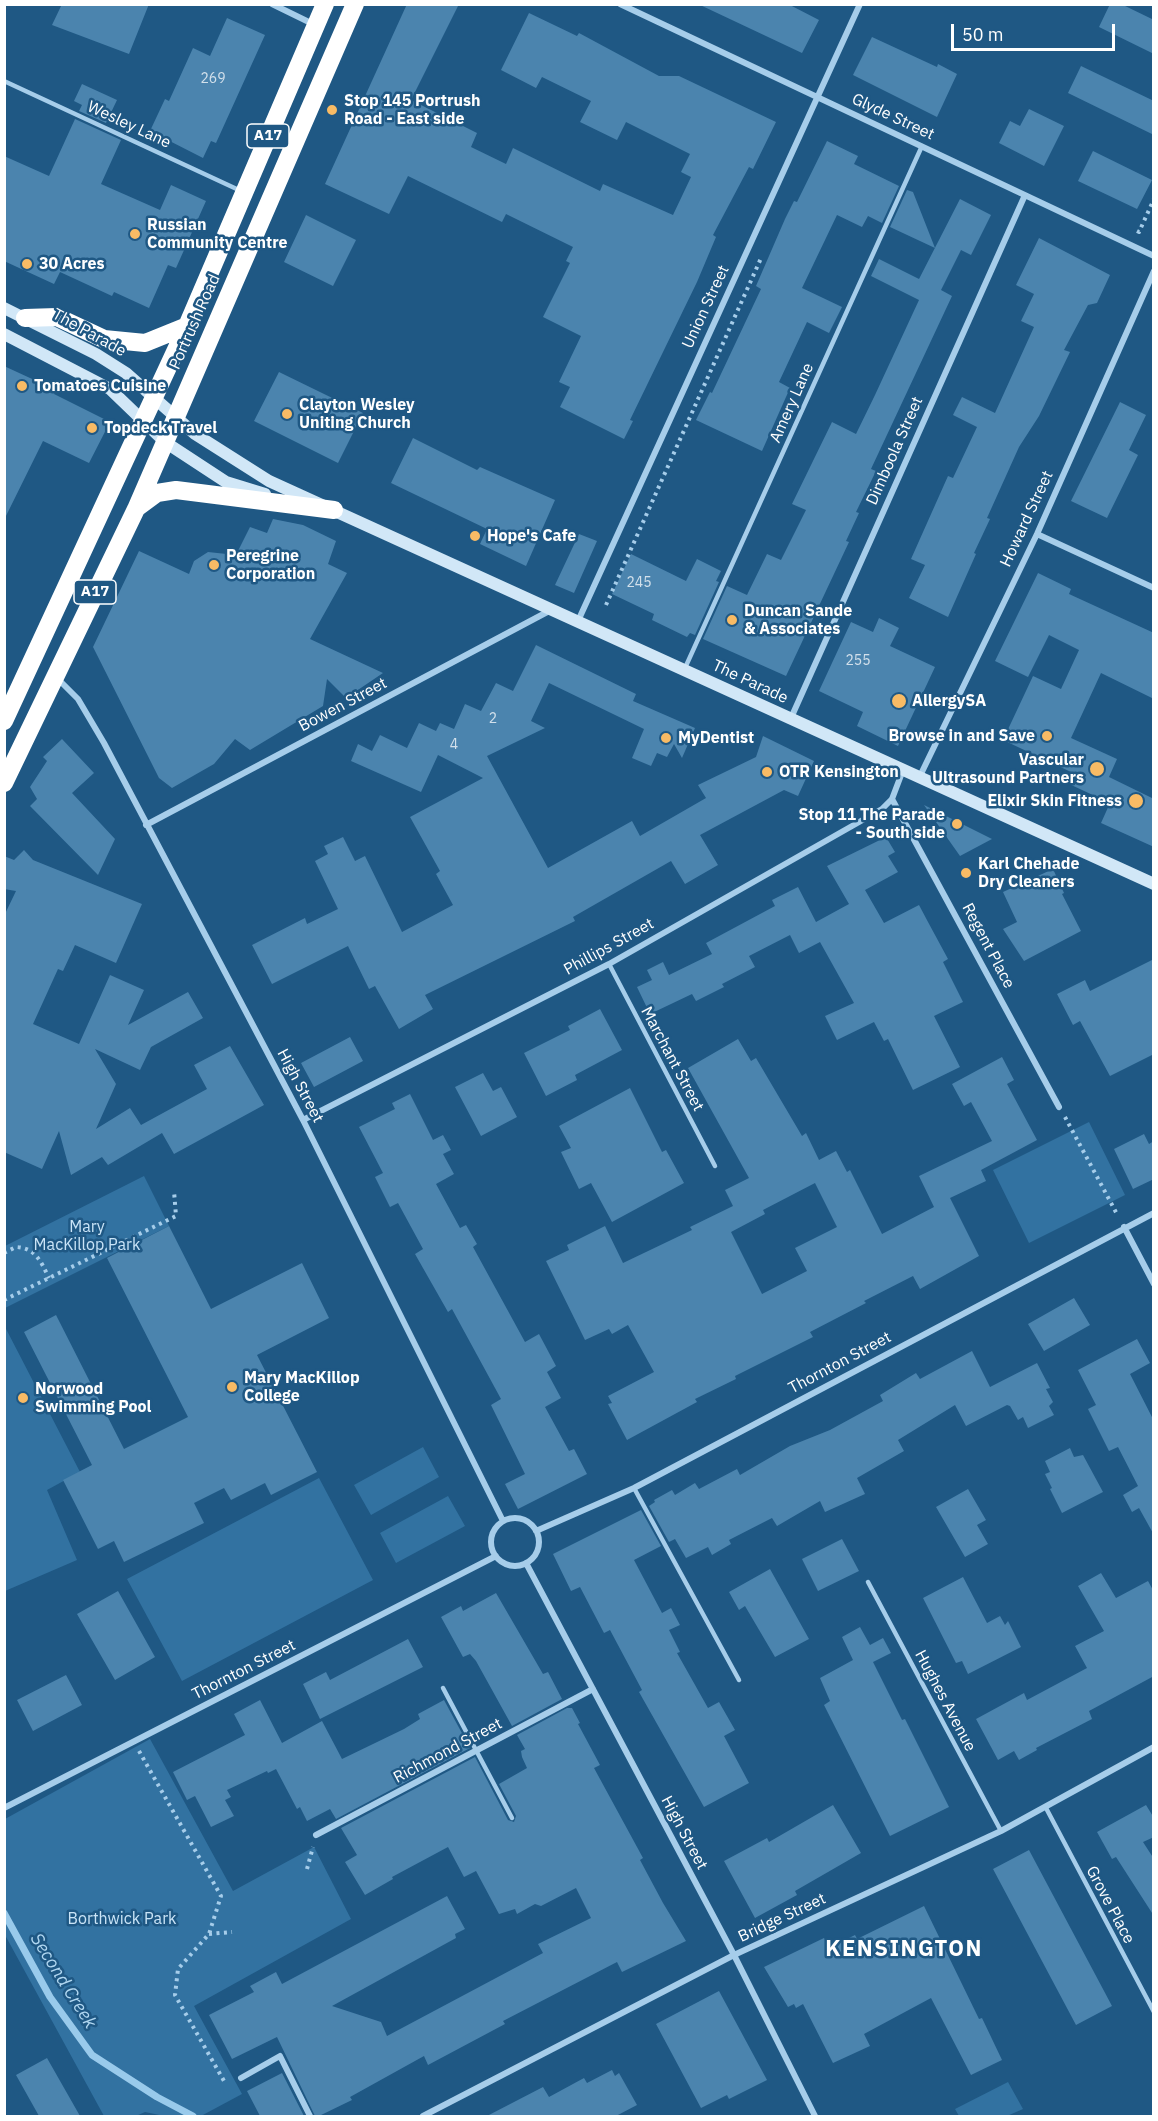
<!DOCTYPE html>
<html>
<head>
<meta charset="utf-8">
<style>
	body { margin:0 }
	#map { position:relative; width:1158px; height:2121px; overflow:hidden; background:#1f5884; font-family:"IBM Plex Sans",sans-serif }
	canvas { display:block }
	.frame { position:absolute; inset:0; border:6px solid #fff; pointer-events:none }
	.scale { position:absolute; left:951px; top:24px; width:164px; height:27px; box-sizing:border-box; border:3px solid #fff; border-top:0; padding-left:8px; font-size:18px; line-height:21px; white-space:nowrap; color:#fff; -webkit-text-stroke:4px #1f5884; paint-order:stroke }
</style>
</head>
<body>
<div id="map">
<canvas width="1158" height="2121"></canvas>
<div class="frame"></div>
<div class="scale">50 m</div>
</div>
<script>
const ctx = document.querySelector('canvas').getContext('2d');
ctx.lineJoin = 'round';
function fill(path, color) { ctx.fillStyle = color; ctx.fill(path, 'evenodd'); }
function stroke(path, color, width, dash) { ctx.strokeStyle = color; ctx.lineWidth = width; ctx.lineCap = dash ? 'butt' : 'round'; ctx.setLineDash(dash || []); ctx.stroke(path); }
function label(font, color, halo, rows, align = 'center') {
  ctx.font = font + ' "IBM Plex Sans",sans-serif'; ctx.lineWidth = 5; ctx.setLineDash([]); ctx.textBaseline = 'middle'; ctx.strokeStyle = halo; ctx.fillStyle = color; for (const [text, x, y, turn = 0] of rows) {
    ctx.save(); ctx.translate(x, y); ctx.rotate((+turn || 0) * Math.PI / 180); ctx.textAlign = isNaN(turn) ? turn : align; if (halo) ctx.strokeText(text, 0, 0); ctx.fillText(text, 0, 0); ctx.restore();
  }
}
fill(new Path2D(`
	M1089,1122L1125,1195L1029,1243L993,1170Z
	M144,1176L169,1226L5,1308V1246Z
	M4,1325L80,1472L47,1490L77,1560L5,1591Z
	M423,1447L439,1477L371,1515L354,1485Z
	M319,1478L373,1580L182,1681L127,1579Z
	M448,1496L465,1526L396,1563L380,1533Z
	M150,1739L233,1891L314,1847L351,1919L194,2006L242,2094L201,2116H164L145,2112L136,2116H104L5,1935V1819Z
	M1008,2082L1023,2109L1007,2116H959L955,2109Z`), '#3272a1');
stroke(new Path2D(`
	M4,1913L50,1997L92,2055L157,2097L193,2116`), '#99caeb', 7);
fill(new Path2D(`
	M62,4H149L129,54L52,25Z
	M407,4H459L411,100L477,133L471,147L506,164L513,148L600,191L603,184L673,215L691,177L681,172L690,154L626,122L617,140L580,122L591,101L542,77L536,88L501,70L529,13L577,36L579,33L659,76H679L776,122L753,169L749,167L713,235L716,237L697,282L630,420L633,421L624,439L560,407L570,387L559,382L581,336L543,317L570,263L566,261L573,247L506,214L502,222L408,176L389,214L325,184Z
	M698,4H788L819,20L802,53Z
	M1110,4H1121L1154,20V54L1099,27Z
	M227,18L265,35L216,143L211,141L203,158L150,131L165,99L169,101L193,48L210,56Z
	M872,37L937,67L938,64L957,74L937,117L853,75Z
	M1081,66L1154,101V135L1068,93Z
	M82,84L117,100L106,123L79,111L82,105L74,101Z
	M1029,109L1064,126L1044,166L999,143L1010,121L1020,126Z
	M75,119L121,140L101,184L160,210L171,185L206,201L176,268L168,265L149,308L114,292L112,296L60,272L54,284L4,261V156L49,176Z
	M827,141L858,156L854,164L899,186L882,223L868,216L862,227L837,215L802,288L842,307L829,333L807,322L779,382L790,388L762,451L696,420L710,392L712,393L761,289L756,286L785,219L794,201L797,202Z
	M1093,151L1152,180L1137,209L1078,181Z
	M907,190L913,192L935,248L890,227Z
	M960,199L991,215L971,255L961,250L941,290L952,296L871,469L876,471L856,512L859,513L846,541L849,542L786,676L703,639L727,586L747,595L767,554L781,560L806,510L792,504L832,422L856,434L875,395L919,300L871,276L879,259L919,279Z
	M306,215L356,240L333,286L284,262Z
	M1039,238L1110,275L1097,303L1088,305L1064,350L1070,352L1039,416L1019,447L987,518L990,519L974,553L976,554L948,617L909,598L925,565L911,559L948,476L953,478L977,427L953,415L962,397L995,413L1034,327L1021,321L1034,294L1016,285Z
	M4,366L56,390L54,394L110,422L89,463L43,441L4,520Z
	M279,372L363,413L338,463L254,421Z
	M1120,402L1146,415L1129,450L1138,455L1107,518L1071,501Z
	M413,438L477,470L480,467L555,500L526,566L480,544L487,529L391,483Z
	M273,519L303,525L336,541L328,564L347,573L310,639L383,673L346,698L327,679L323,706L250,750L235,739L214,764L172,788L159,778L93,647L139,551L189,574L194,561L208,552L236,555L250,527L267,533Z
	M579,534L597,541L574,593L555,585Z
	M631,554L686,581L697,559L721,571L716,581L719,582L695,635L690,633L687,637L652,620L654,614L612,594Z
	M1038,573L1071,589L1069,594L1154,633V699L1101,673L1071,738L1117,759L1109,777L1154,799V847L1101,823L1110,803L1067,783L1071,772L1003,740L1033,676L1061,689L1079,650L1049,635L1028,677L995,661Z
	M879,618L899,628L890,646L935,667L898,746L857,726L863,712L819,691L851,622L873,632Z
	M536,645L636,694L633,701L695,728L682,758L674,744L667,757L657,753L651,766L632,758L644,729L549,683L531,721L545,728L487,756L548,868L632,821L640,836L706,798L698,785L756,757L763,736L814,761L798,796L784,790L700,835L718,865L685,884L671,861L573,917L575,921L425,995L433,1009L399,1029L375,986L369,989L348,946L272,984L252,945L305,918L307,924L338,909L315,861L328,854L324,846L343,837L355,861L365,856L402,932L453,905L436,874L440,871L410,817L483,778L438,755L421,792L351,761L358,744L372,751L380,735L407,748L419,723L436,731L440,723L454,729L465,704L481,711L496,683L513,691Z
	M62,739L94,773L72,793L115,839L98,875L30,806L37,799L30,787L47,761L43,757Z
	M924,805L992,839L960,856Z
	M886,837L895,852L888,856L898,872L865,890L884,923L919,905L928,922L948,959L943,962L963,1002L934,1016L960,1067L913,1090L888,1039L884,1041L874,1022L837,1040L825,1016L854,1003L820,942L799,953L790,935L749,956L755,967L722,984L724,987L696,1001L692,994L650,1014L637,987L652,980L647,970L663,962L669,975L712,954L706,943L775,906L772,900L798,887L816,922L849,904L827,866Z
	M24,850L33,860L142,904L116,963L75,945L63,971L58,969L33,1024L79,1044L110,975L144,990L128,1025L188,992L203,1018L151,1047L140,1070L95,1049L116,1084L96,1129L130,1108L141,1125L207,1089L194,1065L230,1046L264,1105L174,1154L162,1133L108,1165L102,1157L71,1175L59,1131L42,1169L4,1152V916L16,891L4,889V856L14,860Z
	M1053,869L1064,893L1062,894L1081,931L1024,961L1003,929L1017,922L1003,892Z
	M1154,959V1054L1110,1076L1080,1021L1073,1025L1057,994L1085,980L1090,991Z
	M600,1009L622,1050L575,1075L577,1080L546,1096L524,1053L570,1030L568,1026Z
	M350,1037L363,1061L314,1087L301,1063Z
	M738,1039L751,1061L756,1058L802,1136L806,1133L819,1160L836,1151L847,1172L850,1170L882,1234L934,1207L919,1176L992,1141L971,1102L964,1106L952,1084L1002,1057L1014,1080L1007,1084L1037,1140L981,1170L986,1181L950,1198L979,1256L920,1289L913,1276L864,1301L866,1303L810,1332L813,1337L735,1376L736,1379L695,1399L697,1402L627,1440L608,1404L612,1403L608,1396L654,1372L628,1325L612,1334L609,1329L585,1340L546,1261L569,1250L567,1245L605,1226L623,1263L692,1230L690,1227L733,1206L725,1190L749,1178L688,1068ZM815,1183L837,1227L795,1248L807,1271L762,1294L731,1232L765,1214L763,1210Z
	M483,1073L493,1091L501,1087L517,1117L481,1136L455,1087Z
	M630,1088L662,1152L666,1150L684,1183L612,1222L591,1183L579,1189L561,1152L571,1148L559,1126Z
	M410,1094L433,1140L443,1135L451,1150L443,1154L454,1174L436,1184L460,1228L466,1225L477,1244L473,1247L525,1342L539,1334L556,1366L547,1372L561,1398L545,1407L569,1451L574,1449L587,1474L518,1509L505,1484L525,1474L491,1405L501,1399L452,1309L448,1312L415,1254L423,1249L398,1203L390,1207L375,1177L383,1173L359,1127L395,1109L392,1103Z
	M1144,1134L1149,1144L1154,1141V1179L1133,1189L1114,1149Z
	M169,1226L211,1309L302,1263L329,1318L257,1355L317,1472L271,1495L265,1483L231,1500L224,1488L194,1503L204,1523L124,1562L114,1541L98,1549L63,1480L92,1465L24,1332L56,1315L124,1449L188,1417L107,1258Z
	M1074,1298L1090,1325L1044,1351L1028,1324Z
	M1137,1339L1150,1363L1130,1374L1154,1421V1535L1139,1508L1132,1512L1123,1495L1138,1486L1118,1447L1109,1451L1088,1409L1096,1405L1078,1370Z
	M972,1351L990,1387L1037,1363L1050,1388L1046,1389L1053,1402L1049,1406L1054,1415L1028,1428L1023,1417L1018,1420L1010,1406L1007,1405L966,1426L955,1405L898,1440L904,1451L857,1478L865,1494L825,1512L820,1501L777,1526L772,1518L729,1540L731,1544L712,1555L708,1547L686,1558L675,1539L669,1542L649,1506L655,1502L654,1500L672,1490L675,1495L695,1483L699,1489L737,1469L740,1475L790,1446L830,1430L883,1401L880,1395L916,1373L920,1379Z
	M1070,1448L1074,1457L1083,1455L1103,1492L1062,1513L1050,1489L1052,1488L1045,1474L1050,1472L1045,1461Z
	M968,1489L986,1520L977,1525L988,1544L965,1557L936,1507Z
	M641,1510L661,1546L634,1560L662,1613L671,1608L680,1625L669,1630L680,1652L677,1653L708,1708L719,1702L735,1730L724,1736L749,1783L704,1807L639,1692L642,1690L610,1630L604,1633L580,1587L571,1591L553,1554Z
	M842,1539L859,1571L818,1591L802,1559Z
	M770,1569L809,1639L775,1657L745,1606L739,1610L729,1592Z
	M1101,1573L1116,1598L1148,1581L1154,1592V1676L1089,1711L1092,1719L1036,1748L1037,1750L1019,1760L1014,1751L998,1760L976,1719L1024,1693L1027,1700L1087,1668L1075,1646L1104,1631L1078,1586Z
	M963,1577L987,1623L1000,1616L1005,1625L1008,1621L1021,1647L968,1674L962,1661L956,1663L923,1598Z
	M118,1591L155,1657L115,1680L77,1614Z
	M496,1593L543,1674L548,1672L562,1699L512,1726L476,1661L470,1654L463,1657L441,1617L461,1606L463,1611Z
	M860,1627L870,1645L883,1638L891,1653L873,1662L902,1720L905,1719L949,1807L890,1836L824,1705L830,1701L820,1678L853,1660L842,1637Z
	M408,1639L423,1667L320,1719L303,1684L326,1672L330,1680Z
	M66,1675L82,1705L33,1731L17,1700Z
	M260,1700L282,1743L322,1721L342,1759L404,1729L420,1719L418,1714L444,1700L470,1748L336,1819L330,1809L307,1821L300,1807L297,1809L276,1769L268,1773L267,1771L227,1790L231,1797L225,1800L234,1816L211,1827L195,1796L187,1800L173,1772L245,1735L234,1714Z
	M567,1708H572L580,1723L578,1724L600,1765L594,1768L643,1858L640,1860L663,1903L686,1941L622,1972L617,1962L503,2021L505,2024L428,2065L424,2056L350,2097L352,2100L319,2116H315L277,2037L232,2059L209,2015L254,1992L250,1986L276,1972L282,1984L447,1896L465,1929L455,1934L456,1938L332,2006L381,2022L387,2036L543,1953L538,1944L591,1918L576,1888L541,1906L535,1904L517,1914L515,1909L499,1914L476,1871L464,1877L448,1847L392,1877L393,1879L365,1895L345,1862L357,1855L341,1828L475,1757L508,1820L514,1822L516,1816L499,1784L527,1768L522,1757L521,1751L525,1749L517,1735Z
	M833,1805L861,1853L795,1891L797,1895L755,1918L724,1861L767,1838L769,1842Z
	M1146,1805L1154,1818V1837L1143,1842L1154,1859V1916L1116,1857L1112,1859L1097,1832Z
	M1029,1850L1112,2006L1076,2025L993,1869Z
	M924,1906L979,2019L982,2018L1002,2060L971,2075L931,1998L864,2034L870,2046L833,2063L803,2004L796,2008L794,2004L788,2007L764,1967L824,1938L829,1948L855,1935L857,1939Z
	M719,1991L767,2080L729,2099L727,2095L701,2108L656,2024Z
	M47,2058L80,2116H39L16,2075Z
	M612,2070L615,2076L619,2073L637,2105L616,2116H487L543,2087L549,2097L584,2078L587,2083Z
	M282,2073L304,2116H260L247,2091Z`), '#4b84ae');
stroke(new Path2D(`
	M1137,231L1139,232L1154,199
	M606,605L762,256
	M1065,1117L1118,1216
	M4,1253L16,1247C36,1248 41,1262 49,1278
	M4,1300L176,1216L174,1191
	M139,1751L221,1896L209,1934L178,1969L175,1995L224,2081L228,2080
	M307,1869L313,1847
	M209,1934L232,1932`), '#a6cdea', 4, [3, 4.5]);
stroke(new Path2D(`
	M4,81L241,191
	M685,668L922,146
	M609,964L715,1166
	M634,1488L739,1680
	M868,1582L1001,1831
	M443,1688L512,1818
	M1046,1808L1154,2012`), '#a6cdea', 4.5);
stroke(new Path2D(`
	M272,4L315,25
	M620,4L1154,256
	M1037,534L1154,588
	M578,621L860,4
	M57,678L78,699L104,743L303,1120L503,1521
	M791,718L1025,195
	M920,776L1037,534L1154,271
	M892,799L1059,1107
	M146,825L551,610
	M303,1120L609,964L882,809L892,799L903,770
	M1124,1227L1154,1284
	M491 1542a24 24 0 1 1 48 0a24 24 0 1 1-48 0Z
	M536,1531L634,1488L1154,1213
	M526,1563L734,1955L815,2116
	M4,1808L496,1556
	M316,1835L593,1689
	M241,2078L280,2056L310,2116
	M423,2116L734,1955L1001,1831L1154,1747`), '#a6cdea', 6);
stroke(new Path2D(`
	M4,308L96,354L126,373L195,434L269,481L1154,884
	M4,334L110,389L165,442L226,482L265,494`), '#d1e7f7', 12);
stroke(new Path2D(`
	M25,318L57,317L104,339L145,343L187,326
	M138,507L157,493L176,490L334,510
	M4,721L187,326L325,4
	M4,783L136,509L355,4`), '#fff', 18);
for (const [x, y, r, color] of [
	[332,110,6,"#f8bb65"],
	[135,234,6,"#f8bb65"],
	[27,264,6,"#f8bb65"],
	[22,386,6,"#f8bb65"],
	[287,414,6,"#f8bb65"],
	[92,428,6,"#f8bb65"],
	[475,536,6,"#f8bb65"],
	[214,565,6,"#f8bb65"],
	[732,620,6,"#f8bb65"],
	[899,701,8,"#f8bb65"],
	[1047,736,6,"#f8bb65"],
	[666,738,6,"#f8bb65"],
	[1097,769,8,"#f8bb65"],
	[767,772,6,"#f8bb65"],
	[1136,801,8,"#f8bb65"],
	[957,824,6,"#f8bb65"],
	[966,873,6,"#f8bb65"],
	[232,1387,6,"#f8bb65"],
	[23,1398,6,"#f8bb65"]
]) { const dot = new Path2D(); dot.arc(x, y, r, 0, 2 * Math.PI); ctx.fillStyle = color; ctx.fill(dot); stroke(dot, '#1f5884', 2); }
label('14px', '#d2e0eb', null, [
	["269",213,79],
	["245",639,583],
	["255",858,661],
	["2",493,719],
	["4",454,745]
]);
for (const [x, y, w] of [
	[268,136,42],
	[95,592,42]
]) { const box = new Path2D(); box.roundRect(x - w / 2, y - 12, w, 24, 4.5); ctx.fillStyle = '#1f5884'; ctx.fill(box); stroke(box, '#fff', 1.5); }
label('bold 15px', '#fff', null, [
	["A17",268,136],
	["A17",95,592]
]);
label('bold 16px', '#fff', '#1f5884', [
	["Stop 145 Portrush",344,101],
	["Road - East side",344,119],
	["Russian",147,225],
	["Community Centre",147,243],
	["30 Acres",39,264],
	["Tomatoes Cuisine",34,386],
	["Clayton Wesley",299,405],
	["Uniting Church",299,423],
	["Topdeck Travel",104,428],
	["Hope's Cafe",487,536],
	["Peregrine",226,556],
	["Corporation",226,574],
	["Duncan Sande",744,611],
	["& Associates",744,629],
	["AllergySA",912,701],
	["Browse in and Save",1035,736,"right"],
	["MyDentist",678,738],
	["Vascular",1084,760,"right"],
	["Ultrasound Partners",1084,778,"right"],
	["OTR Kensington",779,772],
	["Elixir Skin Fitness",1122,801,"right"],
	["Stop 11 The Parade",945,815,"right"],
	["- South side",945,833,"right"],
	["Karl Chehade",978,864],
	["Dry Cleaners",978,882],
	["Mary MacKillop",244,1378],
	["College",244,1396],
	["Norwood",35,1389],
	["Swimming Pool",35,1407]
], 'left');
label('16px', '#fff', '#1f5884', [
	["Glyde Street",893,117,25],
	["Wesley Lane",129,125,25],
	["Union Street",706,307,-65],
	["Portrush Road",195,322,-66],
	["The Parade",89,333,29],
	["Amery Lane",792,403,-66],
	["Dimboola Street",895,451,-66],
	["Howard Street",1027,519,-65],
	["The Parade",750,682,25],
	["Bowen Street",343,705,-28],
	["Regent Place",988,946,62],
	["Phillips Street",609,947,-29],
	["Marchant Street",672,1059,62],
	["High Street",300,1086,62],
	["Thornton Street",840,1363,-28],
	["Thornton Street",244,1670,-27],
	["Hughes Avenue",945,1701,62],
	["Richmond Street",448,1751,-28],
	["High Street",684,1833,62],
	["Grove Place",1110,1905,62],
	["Bridge Street",782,1918,-25]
]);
label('16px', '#cae4f7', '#1f5884', [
	["Mary",87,1227],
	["MacKillop Park",87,1245],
	["Borthwick Park",122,1919]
]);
label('italic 18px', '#b1d7f1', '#1f5884', [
	["Second Creek",63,1981,58]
]);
ctx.letterSpacing = '1.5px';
label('bold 22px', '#fff', '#1f5884', [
	["KENSINGTON",904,1950]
]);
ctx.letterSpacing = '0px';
</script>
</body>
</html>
